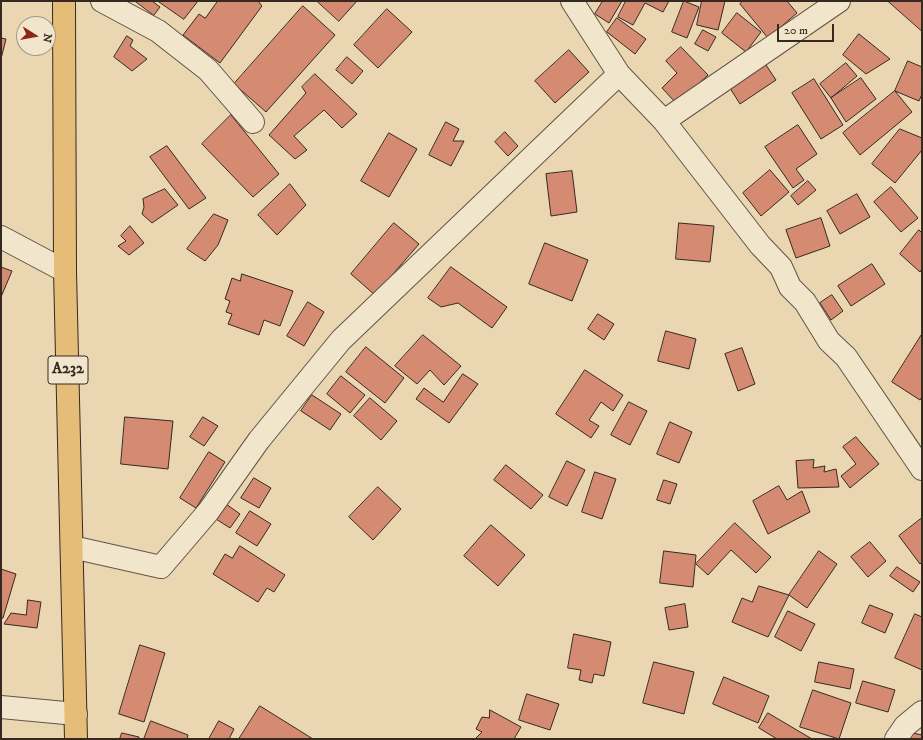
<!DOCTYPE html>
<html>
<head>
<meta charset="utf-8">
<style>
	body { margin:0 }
	#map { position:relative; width:923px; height:740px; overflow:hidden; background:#ead7b1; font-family:"IM FELL DW Pica",serif }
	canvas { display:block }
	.frame { position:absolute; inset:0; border:2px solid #352922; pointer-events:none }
	.north { position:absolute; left:16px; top:16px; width:40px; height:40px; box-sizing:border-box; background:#f1e5cc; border:1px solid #a69a88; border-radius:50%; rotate:101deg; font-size:11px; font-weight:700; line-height:16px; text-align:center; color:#352922 }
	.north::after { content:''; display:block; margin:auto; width:14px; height:18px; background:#8f2418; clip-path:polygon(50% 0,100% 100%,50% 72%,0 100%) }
	.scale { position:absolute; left:777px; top:24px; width:57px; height:18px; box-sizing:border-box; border:2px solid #352922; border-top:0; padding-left:5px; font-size:12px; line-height:14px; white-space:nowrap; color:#352922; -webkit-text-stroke:3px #f1e5cc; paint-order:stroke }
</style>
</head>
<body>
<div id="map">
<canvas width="923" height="740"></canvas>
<div class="frame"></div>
<div class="north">N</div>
<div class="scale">20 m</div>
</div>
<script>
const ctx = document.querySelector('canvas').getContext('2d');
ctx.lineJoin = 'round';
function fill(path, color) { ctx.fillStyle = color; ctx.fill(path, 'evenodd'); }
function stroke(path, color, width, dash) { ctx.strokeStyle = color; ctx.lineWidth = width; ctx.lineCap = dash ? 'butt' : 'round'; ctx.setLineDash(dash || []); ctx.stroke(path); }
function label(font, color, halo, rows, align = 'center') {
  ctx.font = font + ' "IM FELL DW Pica",serif'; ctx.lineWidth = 3.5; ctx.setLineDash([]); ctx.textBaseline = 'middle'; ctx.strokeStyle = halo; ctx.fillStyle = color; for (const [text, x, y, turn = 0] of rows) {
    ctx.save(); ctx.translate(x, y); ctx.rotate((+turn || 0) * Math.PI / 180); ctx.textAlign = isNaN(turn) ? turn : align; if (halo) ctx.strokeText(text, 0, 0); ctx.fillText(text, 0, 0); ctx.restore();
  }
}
const building = new Path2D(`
	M135,1H152L160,7L154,15Z
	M158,1H198L184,19Z
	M218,1H258L262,6L220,63L183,35L199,14L205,18Z
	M317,1H357L339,21Z
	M603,1H622L609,23L595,14Z
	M626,1H669L663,12L645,3L633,25L618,17Z
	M684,1L699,7L687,38L672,32Z
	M702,1H725L718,30L697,25Z
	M743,1H787L797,13L768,38L740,4Z
	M888,1H922V31Z
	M303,6L335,35L266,112L234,84Z
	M387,9L412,32L378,68L354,45Z
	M737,13L761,32L746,52L722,33Z
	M617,18L646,39L635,54L607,32Z
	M703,30L716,37L708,51L695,44Z
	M859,34L890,59L866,74L843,55Z
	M127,36L133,40L130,46L147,59L132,71L114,57Z
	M1,38L6,39L1,59Z
	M681,47L708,75L677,104L662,88L677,73L666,61Z
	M569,50L589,72L555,103L535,81Z
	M347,57L363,71L352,84L336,70Z
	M908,61L922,67V94L919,101L895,91Z
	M764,62L776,80L740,104L728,85Z
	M846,63L857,76L831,98L820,84Z
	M315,74L357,114L342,128L324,110L294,136L307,150L295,159L269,135L306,93L302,87Z
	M861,78L876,99L846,122L831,98Z
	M814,79L843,125L821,139L792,93Z
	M895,91L912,112L860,155L843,133Z
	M231,115L279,174L253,197L202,144Z
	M446,122L459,129L453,141H464L451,166L429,155Z
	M798,125L817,154L796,169L804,180L793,188L765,147Z
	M900,129L922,138V150L895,183L872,164Z
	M505,132L518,146L508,156L495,142Z
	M389,133L417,149L389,197L361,181Z
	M167,146L206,198L189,209L150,157Z
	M770,170L789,192L761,216L743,193Z
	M572,171L577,212L551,216L546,174Z
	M808,181L816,190L798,205L791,196Z
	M290,184L306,205L277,235L258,215Z
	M891,187L918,218L901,232L874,202Z
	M165,189L178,205L152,223L142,214L144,207L143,199Z
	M857,194L870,217L840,234L827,211Z
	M214,214L228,220L218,245L205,261L187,249Z
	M821,218L830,246L796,258L786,230Z
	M394,223L419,244L375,295L351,274Z
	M679,223L714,226L710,262L676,259Z
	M130,226L144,243L129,255L118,246L126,241L121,236Z
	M919,230L922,233V269L920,272L900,254Z
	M545,243L588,260L572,301L529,284Z
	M872,264L885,284L851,306L838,286Z
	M1,267L12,271L1,297Z
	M451,267L507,307L492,328L458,303L441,307L428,298Z
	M242,274L293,291L280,326L264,320L259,335L228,324L232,314L226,312L230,301L225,299L232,278L240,281Z
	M832,295L843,311L831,320L820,303Z
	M308,302L324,312L304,346L287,336Z
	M598,314L614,324L604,340L588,329Z
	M666,331L696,339L689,369L658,361Z
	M922,334V397L920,400L892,382Z
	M423,335L461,366L444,385L430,370L417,384L395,366Z
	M366,347L404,378L385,403L346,372Z
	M742,348L755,384L738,391L725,354Z
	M585,370L623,395L613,411L601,402L589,420L599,426L591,438L556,414Z
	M463,374L478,384L449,423L416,399L424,388L443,402Z
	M341,376L365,395L350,413L327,394Z
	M312,395L341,414L330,430L301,411Z
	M370,398L397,421L381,440L354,416Z
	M629,402L647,411L630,445L611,435Z
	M125,417L173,421L168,469L121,464Z
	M203,417L218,426L204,446L190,437Z
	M670,422L692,432L679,463L657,454Z
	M856,437L879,464L850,488L841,476L856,464L843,447Z
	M209,452L225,462L196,508L180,498Z
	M814,460L813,468L825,466L824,472L836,469L839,487L798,488L796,461Z
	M567,461L585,470L567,506L549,497Z
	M506,465L543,495L531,509L494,480Z
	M595,472L616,479L602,519L582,512Z
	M254,478L271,488L259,508L241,498Z
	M664,480L677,484L670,504L657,500Z
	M779,486L787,500L802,491L810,512L768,534L753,501Z
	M378,487L401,509L373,540L349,517Z
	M226,504L240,514L230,528L216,519Z
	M250,511L271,524L257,546L236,533Z
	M922,518V562L920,564L899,536Z
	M735,523L771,557L756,573L731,550L708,575L696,564Z
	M491,525L525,555L498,586L464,556Z
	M870,542L886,561L868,577L851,557Z
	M240,546L285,575L274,592L267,588L258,602L213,574L225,554L232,558Z
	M664,551L696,555L693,587L660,583Z
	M819,551L837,564L807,608L789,595Z
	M897,567L920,582L913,592L890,576Z
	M1,569L16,574L3,618H1Z
	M759,586L789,595L768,637L732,622L742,598L752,602Z
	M28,600L41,602L37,628L4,624L11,613L26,615Z
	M685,604L688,627L669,630L665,608Z
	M870,605L893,614L885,633L862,623Z
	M788,611L815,624L801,651L775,637Z
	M915,614L922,617V670L895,658Z
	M574,634L611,642L604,676L594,674L592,683L579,680L581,670L568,668Z
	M140,645L165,653L144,722L119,714Z
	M654,662L694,672L684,714L643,703Z
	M819,662L854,669L850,689L815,682Z
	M724,677L769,696L758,723L713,704Z
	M863,681L895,690L888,712L856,703Z
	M813,690L851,703L839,739L800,727Z
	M527,694L559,704L550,730L519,720Z
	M260,706L313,739H239Z
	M490,710L521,727L514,739H475L482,732L476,729L482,717L489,718Z
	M768,713L812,739H777L759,728Z
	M151,721L188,735L187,739H144Z
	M219,721L234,729L229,739H209Z
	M908,732L922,735V739H906Z
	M122,733L139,737V739H120Z`);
fill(building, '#d58a72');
stroke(building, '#352922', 1);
const minor = new Path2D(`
	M102,1L158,31L208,70L253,122
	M572,1L619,74L664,121L760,245L781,267L790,287L805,302L829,341L846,357L922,469
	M664,121L839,1
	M1,237L65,271
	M72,547L161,567L208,512L259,440L341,340L619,74
	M1,707L76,714
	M896,739L905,726L922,712`);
const major = new Path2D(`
	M64,1L65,271L76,739`);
stroke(minor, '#625446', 24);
stroke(major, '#352922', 24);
stroke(minor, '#f1e5cc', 22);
stroke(major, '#e5bc78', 22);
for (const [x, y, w] of [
	[68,370,40]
]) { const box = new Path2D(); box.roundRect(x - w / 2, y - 14, w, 28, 3); ctx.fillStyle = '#f1e5cc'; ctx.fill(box); stroke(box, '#352922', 1); }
label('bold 16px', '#352922', null, [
	["A232",68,370]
]);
</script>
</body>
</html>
